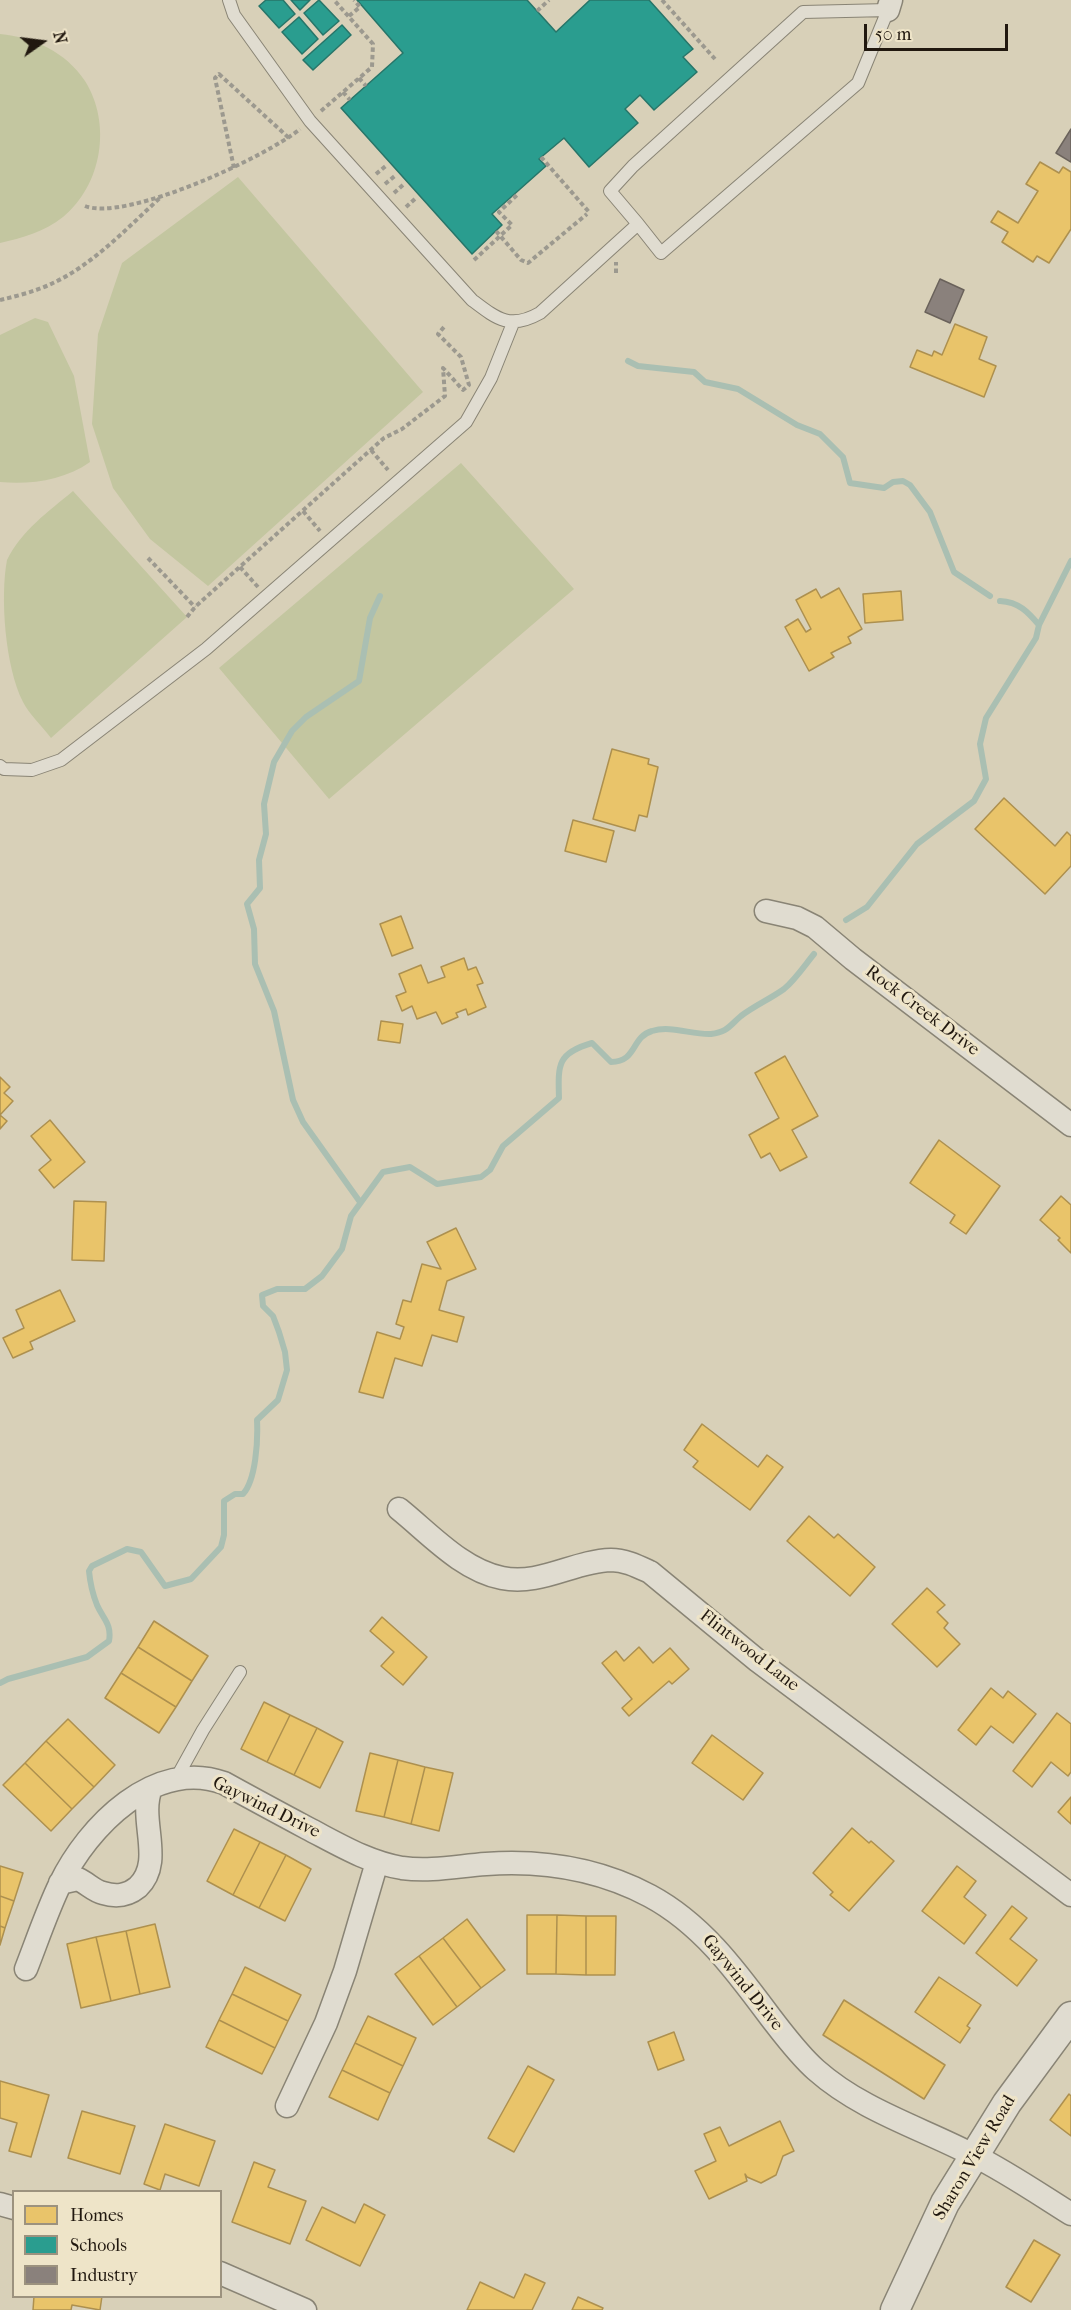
<!DOCTYPE html>
<html>
<head>
<meta charset="utf-8">
<style>
	body { margin:0 }
	#map { position:relative; width:1071px; height:2310px; overflow:hidden; background:#d8d0b8; font-family:"IM FELL French Canon",serif }
	canvas { display:block }
	.legend { position:absolute; left:12px; top:2190px; width:210px; height:108px; box-sizing:border-box; background:#eee4c8; border:2px solid #9c927e; margin:0; padding:8px 10px; list-style:none; font-size:18px; color:#21180f }
	.legend li { display:flex; align-items:center; gap:12px; height:30px }
	.legend b { width:30px; border:2px solid #9c927e }
	.north { position:absolute; left:12px; top:12px; width:60px; height:60px; -webkit-text-stroke:4px #eee4c8; paint-order:stroke; rotate:76deg; font-size:16px; font-weight:700; line-height:24px; text-align:center; color:#21180f }
	.north::after { content:''; display:block; margin:auto; width:21px; height:27px; background:#21180f; clip-path:polygon(50% 0,100% 100%,50% 72%,0 100%) }
	.scale { position:absolute; left:864px; top:24px; width:144px; height:27px; box-sizing:border-box; border:3px solid #21180f; border-top:0; padding-left:8px; font-size:18px; line-height:21px; white-space:nowrap; color:#21180f; -webkit-text-stroke:4px #eee4c8; paint-order:stroke }
</style>
</head>
<body>
<div id="map">
<canvas width="1071" height="2310"></canvas>
<ul class="legend">
<li><b style="height:16px;background:#e9c46a"></b>Homes</li>
<li><b style="height:16px;background:#2a9d8f"></b>Schools</li>
<li><b style="height:16px;background:#8a817c"></b>Industry</li>
</ul>
<div class="north">N</div>
<div class="scale">50 m</div>
</div>
<script>
const ctx = document.querySelector('canvas').getContext('2d');
ctx.lineJoin = 'round';
function fill(path, color) { ctx.fillStyle = color; ctx.fill(path, 'evenodd'); }
function stroke(path, color, width, dash) { ctx.strokeStyle = color; ctx.lineWidth = width; ctx.lineCap = dash ? 'butt' : 'round'; ctx.setLineDash(dash || []); ctx.stroke(path); }
function label(font, color, halo, rows, align = 'center') {
  ctx.font = font + ' "IM FELL French Canon",serif'; ctx.lineWidth = 6; ctx.setLineDash([]); ctx.textBaseline = 'middle'; ctx.strokeStyle = halo; ctx.fillStyle = color; for (const [text, x, y, turn = 0] of rows) {
    ctx.save(); ctx.translate(x, y); ctx.rotate((+turn || 0) * Math.PI / 180); ctx.textAlign = isNaN(turn) ? turn : align; if (halo) ctx.strokeText(text, 0, 0); ctx.fillText(text, 0, 0); ctx.restore();
  }
}
fill(new Path2D(`
	M0,34C33,37 66,52 85,81C112,124 102,185 63,217C44,232 22,238 0,243Z
	M238,177L423,392L208,586L150,539L113,488L92,424L98,334L122,263Z
	M35,318L48,322L74,376L90,462C65,480 30,485 0,482V335Z
	M461,463L574,589L329,799L219,668Z
	M73,491L187,617L51,738C42,726 29,714 23,702C5,667 0,596 7,560C22,530 48,512 73,491Z`), '#c3c6a0');
const homes = new Path2D(`
	M1040,162L1059,173L1063,167L1071,172V229L1049,263L1037,256L1033,262L1002,242L1008,232L991,222L998,211L1018,223L1038,191L1026,184Z
	M955,324L987,337L979,359L996,366L984,397L910,367L917,350L932,356L934,351L942,355Z
	M839,588L862,629L848,637L851,643L831,653L834,657L809,671L785,627L798,619L806,632L811,629L796,600L816,589L821,598Z
	M901,591L903,620L865,623L863,594Z
	M612,749L649,759L648,764L658,767L647,817L639,815L635,831L593,819Z
	M1004,798L1055,846L1067,832L1071,836V866L1045,894L975,829Z
	M573,820L614,831L606,862L565,851Z
	M401,916L413,948L392,956L380,924Z
	M464,958L468,970L476,967L483,983L477,985L486,1007L468,1015L466,1009L456,1013L458,1017L442,1024L436,1012L417,1019L412,1006L402,1011L396,996L406,992L399,974L421,965L428,983L445,977L441,967Z
	M381,1021L403,1024L400,1043L378,1040Z
	M785,1056L818,1116L792,1130L807,1157L780,1171L770,1153L761,1158L749,1135L779,1118L755,1073Z
	M0,1077L10,1087L4,1093L13,1101L0,1115L7,1121L0,1129Z
	M50,1120L85,1162L54,1188L39,1170L51,1160L31,1136Z
	M939,1140L1000,1186L966,1234L950,1223L955,1215L910,1183Z
	M1061,1196L1071,1205V1253L1058,1240L1060,1238L1040,1220Z
	M74,1201L106,1202L104,1261L72,1260Z
	M456,1228L476,1269L447,1281L439,1310L464,1317L457,1342L432,1335L422,1366L395,1358L383,1398L359,1392L377,1332L400,1339L404,1327L396,1324L403,1300L411,1302L422,1264L441,1269L427,1242Z
	M60,1290L75,1321L30,1342L33,1349L13,1358L3,1338L24,1328L16,1310Z
	M702,1424L758,1467L767,1455L783,1467L750,1510L693,1467L698,1461L684,1450Z
	M809,1516L834,1538L838,1534L875,1567L850,1596L787,1541Z
	M927,1588L945,1605L937,1612L948,1623L944,1628L960,1644L937,1667L892,1624Z
	M382,1617L427,1657L403,1685L381,1666L394,1652L370,1631Z
	M154,1621L208,1656L192,1681L138,1647Z
	M138,1647L192,1681L176,1707L121,1673Z
	M639,1647L653,1663L670,1648L689,1669L672,1684L669,1681L629,1716L622,1708L632,1699L602,1663L616,1651L624,1661Z
	M121,1673L176,1707L159,1733L105,1698Z
	M991,1688L1003,1698L1008,1691L1036,1714L1013,1743L991,1726L976,1745L958,1730Z
	M264,1702L290,1715L267,1762L241,1749Z
	M1057,1713L1071,1724V1772L1068,1776L1051,1762L1032,1787L1013,1771Z
	M290,1715L317,1728L294,1775L267,1762Z
	M68,1719L115,1765L94,1787L46,1741Z
	M317,1728L343,1742L320,1788L294,1775Z
	M712,1735L763,1773L743,1800L692,1763Z
	M46,1741L94,1787L72,1809L25,1763Z
	M370,1753L398,1760L384,1817L356,1811Z
	M398,1760L425,1767L411,1824L384,1817Z
	M25,1763L72,1809L51,1831L3,1785Z
	M425,1767L453,1773L439,1831L411,1824Z
	M1071,1797V1824L1058,1812Z
	M852,1828L869,1843L871,1841L894,1861L849,1911L830,1895L833,1892L813,1873Z
	M234,1829L260,1842L233,1895L207,1881Z
	M260,1842L286,1855L259,1908L233,1895Z
	M286,1855L311,1869L285,1921L259,1908Z
	M0,1866L23,1873L14,1901L0,1896Z
	M957,1866L976,1881L964,1897L986,1915L964,1944L922,1911Z
	M0,1896L14,1901L5,1928L0,1926Z
	M1012,1906L1027,1918L1010,1939L1037,1960L1017,1986L976,1953Z
	M527,1915H557L556,1974H527Z
	M557,1915L586,1916V1975L556,1974Z
	M586,1916H616L615,1975H586Z
	M467,1919L505,1970L481,1988L443,1938Z
	M155,1924L170,1987L140,1994L126,1931Z
	M0,1926L5,1928L0,1945Z
	M126,1931L140,1994L111,2001L96,1937Z
	M96,1937L111,2001L81,2008L67,1944Z
	M443,1938L481,1988L457,2007L419,1956Z
	M419,1956L457,2007L433,2025L395,1974Z
	M245,1967L301,1995L288,2021L232,1994Z
	M939,1977L981,2005L967,2026L970,2028L960,2043L915,2012Z
	M232,1994L288,2021L275,2048L219,2020Z
	M844,2000L945,2065L924,2099L823,2035Z
	M368,2016L416,2038L403,2066L355,2043Z
	M219,2020L275,2048L262,2074L206,2047Z
	M674,2032L684,2060L658,2070L648,2042Z
	M355,2043L403,2066L390,2093L342,2070Z
	M528,2066L554,2080L514,2152L488,2138Z
	M342,2070L390,2093L378,2120L329,2097Z
	M0,2081L49,2095L31,2157L9,2151L17,2123L0,2118Z
	M1069,2094L1071,2096V2136L1050,2120Z
	M82,2111L135,2126L120,2174L68,2158Z
	M780,2121L794,2151L783,2156L776,2175L761,2183L747,2177L745,2174L747,2181L709,2199L695,2171L716,2161L704,2134L720,2127L729,2146Z
	M165,2124L215,2141L199,2186L165,2174L160,2190L144,2184Z
	M254,2162L275,2170L268,2187L306,2201L290,2244L232,2222Z
	M364,2204L385,2215L360,2266L306,2240L322,2207L355,2223Z
	M1034,2240L1060,2255L1031,2302L1006,2287Z
	M525,2274L545,2283L532,2310H467L480,2282L514,2298Z
	M34,2296H102L100,2310L72,2305L71,2310H33Z
	M578,2297L603,2308L602,2310H572Z`);
fill(homes, '#e9c46a');
stroke(homes, '#ad904f', 1.5);
const schools = new Path2D(`
	M266,0H283L295,14L279,28L259,6Z
	M291,0H310L300,10Z
	M319,0L339,21L323,35L304,13Z
	M357,0H527L556,32L590,0H649L693,49L683,57L697,72L654,110L640,95L625,109L638,123L589,167L564,138L539,159L546,166L492,214L502,225L472,254L341,108L403,53Z
	M299,17L318,39L302,54L282,32Z
	M342,25L351,35L313,70L303,60Z`);
fill(schools, '#2a9d8f');
stroke(schools, '#277569', 1.5);
const industry = new Path2D(`
	M1071,129V162L1056,153Z
	M940,279L964,290L950,323L925,312Z`);
fill(industry, '#8a817c');
stroke(industry, '#6a625b', 1.5);
stroke(new Path2D(`
	M628,361L638,366L694,372L705,382L738,389L797,425L820,434L843,457L850,483L884,488L893,482L903,481L910,485L930,512L954,572L990,596
	M1000,601C1019,602 1028,612 1039,625
	M846,920L867,907L917,844L974,801L986,779L980,744L986,718L1036,638L1039,625L1071,561
	M360,1202L303,1122L293,1100L274,1011L255,964L254,929L247,904L260,888L259,860L266,834L264,804L274,762L292,731L306,717L359,681L370,618L380,596
	M0,1683L8,1679L87,1657L109,1641C112,1624 103,1619 97,1605C93,1595 90,1582 89,1571L92,1566L127,1549L141,1552L165,1586L191,1579L221,1547L224,1535V1501L235,1494H243C256,1480 258,1440 257,1420L278,1400L287,1370L285,1352L279,1332L273,1316L263,1306L262,1295L277,1289H305L322,1276L342,1249L351,1216L383,1172L410,1167L437,1184L481,1177L490,1170L503,1146L559,1098C558,1065 557,1053 592,1043L611,1062C637,1062 631,1037 652,1031C671,1025 692,1035 711,1034C728,1032 730,1025 741,1016C754,1006 770,999 784,989C795,980 805,965 814,954`), '#aabfb2', 6);
const service = new Path2D(`
	M229,0L234,15L310,121L472,300C497,319 510,330 540,313L638,224L661,253L858,83L888,10L803,12L633,166L610,191L638,224
	M0,766L4,769L32,770L61,760L206,649L466,422L491,378L513,323
	M177,1777L203,1730L240,1672`);
const minor = new Path2D(`
	M888,10L891,0
	M766,911L797,918L815,927L853,959L1071,1125
	M399,1509C430,1534 462,1570 502,1578C540,1586 574,1561 611,1560C625,1560 637,1566 650,1572L758,1661L1071,1895
	M60,1883L78,1879C87,1883 94,1891 103,1893C116,1897 127,1896 138,1887C165,1861 138,1820 151,1788
	M26,1969C37,1941 47,1911 60,1884C88,1826 155,1758 224,1783C251,1798 279,1813 307,1828C338,1844 367,1862 402,1868C431,1872 458,1866 486,1864C543,1860 599,1869 650,1896C702,1924 736,1971 771,2018C785,2036 799,2055 816,2070C861,2110 921,2128 973,2155C1007,2172 1039,2194 1071,2214
	M287,2106L326,2023L345,1971L377,1862
	M0,2204L14,2208
	M220,2273L305,2310`);
const tertiary = new Path2D(`
	M895,2310L945,2203L1007,2103L1071,2016`);
stroke(service, '#898475', 14);
stroke(minor, '#898475', 25);
stroke(tertiary, '#898475', 31);
stroke(new Path2D(`
	M662,0L715,59
	M537,11L549,0
	M349,16L360,7L354,0
	M359,78L366,86
	M343,92L350,100
	M321,111L372,67L373,44L334,0
	M541,157L589,212
	M234,168L215,78L219,74L289,138
	M376,174L387,165
	M385,184L396,175
	M394,193L404,184
	M85,206C126,222 266,157 300,129
	M406,207L417,197
	M496,231L521,260L528,263L587,214
	M474,260L512,225L499,212L518,194
	M616,273V262
	M0,300C17,296 37,291 53,283C94,264 128,227 161,197
	M371,450L388,470
	M303,511L320,531
	M148,558L195,607
	M240,567L258,587
	M187,617L195,607L384,438L402,429L445,396L443,368L463,390L469,385L461,357L438,334L444,327`), '#9c998f', 4, [4.5, 3]);
stroke(service, '#e0dcd0', 12);
stroke(minor, '#e0dcd0', 22);
stroke(tertiary, '#e0dcd0', 28);
label('18px', '#21180f', '#eee4c8', [
	["Rock Creek Drive",922,1011,37],
	["Flintwood Lane",749,1651,38],
	["Gaywind Drive",266,1808,26],
	["Gaywind Drive",742,1983,51],
	["Sharon View Road",975,2158,-59]
]);
</script>
</body>
</html>
